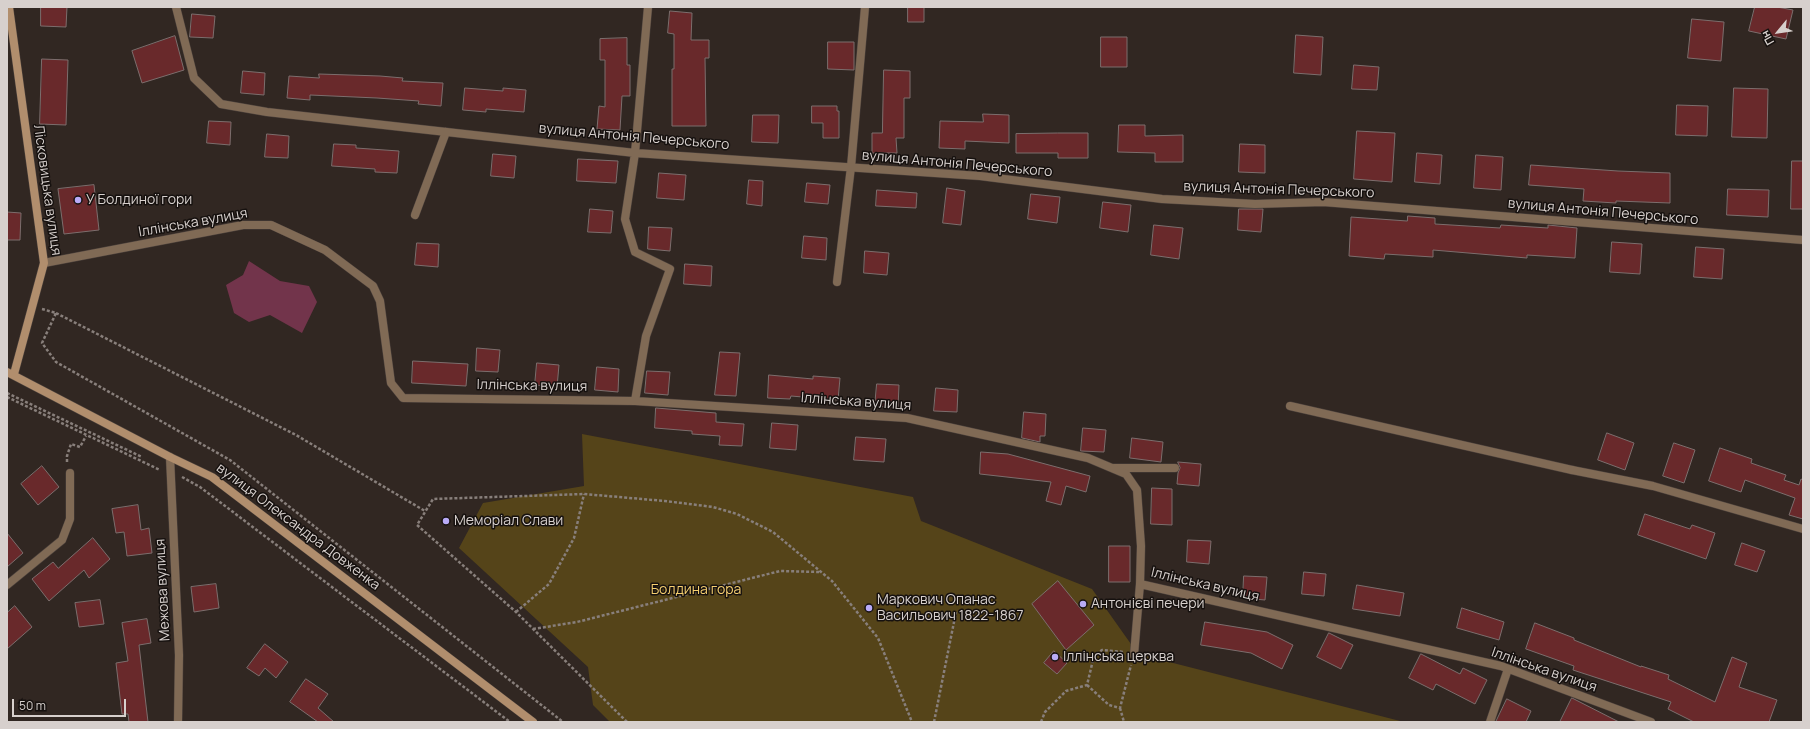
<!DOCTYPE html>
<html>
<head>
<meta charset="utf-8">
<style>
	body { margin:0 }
	#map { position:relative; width:1810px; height:729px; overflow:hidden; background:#312722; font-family:Manrope,sans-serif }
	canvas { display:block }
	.frame { position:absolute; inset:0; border:8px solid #d7d0cd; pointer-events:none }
	.north { position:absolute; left:1758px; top:12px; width:40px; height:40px; -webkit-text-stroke:3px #16110f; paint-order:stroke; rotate:241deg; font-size:11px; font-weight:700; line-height:16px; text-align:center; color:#d7d0cd }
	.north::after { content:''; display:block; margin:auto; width:14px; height:18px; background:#d7d0cd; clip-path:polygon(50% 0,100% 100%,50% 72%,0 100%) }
	.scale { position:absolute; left:12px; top:699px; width:114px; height:18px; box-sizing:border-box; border:2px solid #d7d0cd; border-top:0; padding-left:5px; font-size:12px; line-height:14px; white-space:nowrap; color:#d7d0cd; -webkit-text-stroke:3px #16110f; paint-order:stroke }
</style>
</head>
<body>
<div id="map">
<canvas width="1810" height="729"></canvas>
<div class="frame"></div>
<div class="north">Пн</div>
<div class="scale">50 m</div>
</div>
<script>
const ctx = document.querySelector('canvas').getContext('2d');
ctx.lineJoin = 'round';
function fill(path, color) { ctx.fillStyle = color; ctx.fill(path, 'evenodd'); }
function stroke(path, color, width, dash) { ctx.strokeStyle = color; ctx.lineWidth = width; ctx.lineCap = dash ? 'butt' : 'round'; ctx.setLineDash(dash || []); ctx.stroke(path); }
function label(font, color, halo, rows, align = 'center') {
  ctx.font = font + ' Manrope,sans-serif'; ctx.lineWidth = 3; ctx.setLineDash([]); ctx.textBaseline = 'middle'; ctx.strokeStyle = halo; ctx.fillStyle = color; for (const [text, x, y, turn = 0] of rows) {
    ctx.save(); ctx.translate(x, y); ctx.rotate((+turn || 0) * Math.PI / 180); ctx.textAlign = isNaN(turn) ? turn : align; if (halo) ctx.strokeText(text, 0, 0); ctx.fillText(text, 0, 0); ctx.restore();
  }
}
fill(new Path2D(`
	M582,434L913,497L921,521L1092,589L1138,654L1404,722H610L593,705L588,667L459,548L483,503L584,486Z`), '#554419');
fill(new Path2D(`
	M249,261L280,281L309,286L317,302L302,333L270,315L249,322L234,313L226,285L243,275Z`), '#72344b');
const building = new Path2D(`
	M41,7H67L66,27L41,26Z
	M908,7H924V22H908Z
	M1755,7H1777L1793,10L1786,39L1749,31Z
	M670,11L692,13L691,40H709V58H705L706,126H672V69H674V34L668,33Z
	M192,14L215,16L213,38L190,37Z
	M1692,19L1724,22L1721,61L1688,58Z
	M1296,35L1323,37L1321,75L1294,73Z
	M175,36L184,70L142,83L132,51Z
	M1101,37H1127V67H1101Z
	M627,38V65H630V96H622L620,130L597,129L599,106L605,107V60H600V39Z
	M828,42H854V70L828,69Z
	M42,59L68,60L66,125L40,124Z
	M1354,65L1379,67L1377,90L1352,89Z
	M884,70L910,71V98H904V138H896L897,153H872V133H882Z
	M243,71L265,73L264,95L241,93Z
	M319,74L380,76L403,78L402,81L443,83L441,106L418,104L419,101L377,98L310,95V100L287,98L289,76L319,78Z
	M465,88L503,91V88L526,90L524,112L486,109V112L463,110Z
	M1734,88L1768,89L1767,138L1732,137Z
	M1677,105L1708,106L1707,136L1676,135Z
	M812,106H837V111H839V138H823V123H812Z
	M983,114L1009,115V143L965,141V149L939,148L940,121L983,122Z
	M753,115H779L778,143L752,142Z
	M209,121L231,122L230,145L207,143Z
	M1119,125H1145V136L1183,135V162H1155V153L1118,152Z
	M1357,131L1395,133L1392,182L1354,179Z
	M1058,133H1088V158H1058V153H1016V134Z
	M267,134L289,136L288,158L265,157Z
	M334,144L356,145V148L399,151L397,173L375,172V169L332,166Z
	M1240,144L1265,145V173L1239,172Z
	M1417,153L1442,155L1440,184L1415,182Z
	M493,154L516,156L514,178L491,176Z
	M1476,155L1503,157L1501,190L1474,188Z
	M578,159L618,161L616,183L577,181Z
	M1792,161H1803V209H1791Z
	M1531,165L1618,171L1670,173V203L1616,201V203L1583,201L1584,189L1529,185Z
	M659,173L686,175L684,200L657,198Z
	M749,180L763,181L762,206L747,204Z
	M807,183L830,185L828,204L805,202Z
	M94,185L99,230L64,234L58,189Z
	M947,188L965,191L961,225L943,223Z
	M1728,189L1769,190L1768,217L1727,215Z
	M877,190L917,193L916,208L876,206Z
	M1031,194L1060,197L1057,223L1028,219Z
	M1103,202L1131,205L1128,232L1100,228Z
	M590,209L613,211L611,233L588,232Z
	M1239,209H1263L1261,232L1238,230Z
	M7,212L21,213L20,240H7Z
	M1408,216L1435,218V224L1500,228L1501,225L1548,228V225L1577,228L1575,258L1527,255V258L1433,250V257L1385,254L1384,259L1349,256L1351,217L1407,221Z
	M1154,225L1183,228L1179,259L1151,255Z
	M649,227L672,228L670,251L648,249Z
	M804,236L827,238L826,260L802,258Z
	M1612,242L1642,244L1640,274L1610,272Z
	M417,243L439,244L438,267L415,265Z
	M1696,247L1724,249L1722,279L1694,277Z
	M865,251L889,253L887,275L864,273Z
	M685,264L712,266L711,286L684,284Z
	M477,348L500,350L498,372L476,371Z
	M720,352L740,353L736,396L715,395Z
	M413,361L468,364L466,386L412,383Z
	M537,363L559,365L557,387L535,385Z
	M597,367L619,369L618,392L595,390Z
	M647,371L670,372L668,395L645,393Z
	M769,375L813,379V376L840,378L838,400L791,396L790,399L768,398Z
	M877,384L899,385L898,408L875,406Z
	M936,388L958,390L957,412L934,411Z
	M656,408L716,413V422L744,424L742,446L719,445L720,436L692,434V431L655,428Z
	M1024,412L1046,414L1045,436H1040V442L1022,438Z
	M772,423L798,425L796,450L770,448Z
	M1083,428L1106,430L1104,452L1081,451Z
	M1607,433L1634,443L1625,470L1598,460Z
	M856,437L886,439L884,462L854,460Z
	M1132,438L1163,442L1161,462L1130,458Z
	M1674,443L1695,450L1684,483L1663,476Z
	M1720,448L1752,459L1751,463L1786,475L1784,480L1799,485L1801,479L1803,480V519L1789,515L1795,498L1745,480L1741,492L1709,481Z
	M981,452L1008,454L1090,476L1086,492L1066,486L1061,505L1046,501L1051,482L980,474Z
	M1178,462L1201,464L1199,486L1177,484L1178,473L1180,468Z
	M42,466L59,487L38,505L21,484Z
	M1152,488L1172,489V525L1151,524Z
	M138,505L141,530L149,528L152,553L127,556L124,532L116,533L112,509Z
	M1645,514L1690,529L1692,525L1715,533L1706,559L1638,535Z
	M7,533L23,553L7,567Z
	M93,538L110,559L89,578L84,570L49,601L32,579L53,562L58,568Z
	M1188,540L1211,541L1209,564L1187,562Z
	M1742,543L1765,551L1757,572L1735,565Z
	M1109,546H1130V582H1109Z
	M1304,572L1326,574L1324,596L1302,594Z
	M1244,576L1267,577L1265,600L1243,598Z
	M1058,581L1094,625L1066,650L1032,604Z
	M216,584L219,608L194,612L191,587Z
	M1357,585L1404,593L1400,616L1353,609Z
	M100,600L104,624L79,627L75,603Z
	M15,606L32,627L7,649V613Z
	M1462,608L1504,622L1499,640L1457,628Z
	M147,619L151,643L139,645L148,722H129L128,714H122L116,663L128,661L122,623Z
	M1205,622L1267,632L1293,645L1282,669L1251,653L1201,645Z
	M1535,623L1574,638V640L1641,667V666L1669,675L1668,679L1715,702L1732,657L1747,663L1739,687L1777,700L1769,722H1694L1668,709L1671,702L1573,670L1574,666L1526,649Z
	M1329,633L1353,645L1341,669L1317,657Z
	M265,644L288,662L276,678L265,668L259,676L247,668Z
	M1054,651L1067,663L1057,674L1044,663Z
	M1421,654L1460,674L1463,668L1487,680L1475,704L1436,684L1433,690L1409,678Z
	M306,679L328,694L318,708L334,722H318L290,702Z
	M1572,698L1619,722H1560Z
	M1507,699L1531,711L1526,722H1496Z`);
fill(building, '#69292b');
stroke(building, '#7c6e6d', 1);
const service = new Path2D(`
	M415,215L446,132
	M837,282L851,167L865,7
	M1290,406L1572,470
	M1114,468H1175
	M1490,722L1508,669`);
const minor = new Path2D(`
	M176,7L194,78L221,104L267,112L635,153L980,176L1162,199L1255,204L1323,202L1803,240
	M44,263L243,225H271L325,250L373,286L380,301L391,383L403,398L635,401L907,418L1088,458L1126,474L1137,490L1141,546L1140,584L1501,666L1651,722
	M635,401L646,336L670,269L635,252L625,219L635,153L648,7
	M170,457L179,655L178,722
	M1572,470L1653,486L1803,529
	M7,585L62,540L70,519V473
	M1134,655L1140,584`);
const secondary = new Path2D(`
	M9,7L44,263L14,374
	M7,372L170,457L212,477L533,722`);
stroke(service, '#4c423d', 9);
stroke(minor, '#4c423d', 9);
stroke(secondary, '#4c423d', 9);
stroke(new Path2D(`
	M42,309L56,313L42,343L56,362L230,460L563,722
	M56,313L296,435L425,511
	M7,393L142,457
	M7,397L160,470
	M67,462V456L71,444L80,447L86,436
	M182,477L200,487L510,722
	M516,612L549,584L574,538L584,494
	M533,629L577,622L780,571L821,572
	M1087,685L1109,705L1120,708L1131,665
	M1120,708L1124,722
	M627,722L516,612L417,525L433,499L584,494L665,501L713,507L737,514L773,532L832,581L878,638L912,722
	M934,722L956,612
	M1041,722L1045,712L1066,691L1087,685L1094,656L1102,650L1124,652`), '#887f7b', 2.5, [3, 2]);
stroke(service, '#806a55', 8);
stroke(minor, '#806a55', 8);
stroke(secondary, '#b18e6d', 8);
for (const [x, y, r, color] of [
	[78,200,4,"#b9abf7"],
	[446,521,4,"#b9abf7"],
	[1083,604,4,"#b9abf7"],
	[869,608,4,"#b9abf7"],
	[1055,657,4,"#b9abf7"]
]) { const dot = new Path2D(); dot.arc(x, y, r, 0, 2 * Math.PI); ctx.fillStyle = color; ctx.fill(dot); stroke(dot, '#16110f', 1.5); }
label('14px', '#d7d0cd', '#16110f', [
	["вулиця Антонія Печерського",634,137,5],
	["вулиця Антонія Печерського",957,164,5],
	["Лісковицька вулиця",47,190,82],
	["вулиця Антонія Печерського",1279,190,2],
	["вулиця Антонія Печерського",1603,212,5],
	["Іллінська вулиця",193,223,-10],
	["Іллінська вулиця",532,386,1],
	["Іллінська вулиця",856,402,4],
	["вулиця Олександра Довженка",298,527,37],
	["Іллінська вулиця",1205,585,13],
	["Межова вулиця",163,590,-93],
	["Іллінська вулиця",1544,670,19]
]);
label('14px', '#d7d0cd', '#16110f', [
	["У Болдиної гори",86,200],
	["Меморіал Слави",454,521],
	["Маркович Опанас",877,600],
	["Васильович 1822-1867",877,616],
	["Антонієві печери",1091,604],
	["Іллінська церква",1063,657]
], 'left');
label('14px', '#f6cf70', '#16110f', [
	["Болдина гора",696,590]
]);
</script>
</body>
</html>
